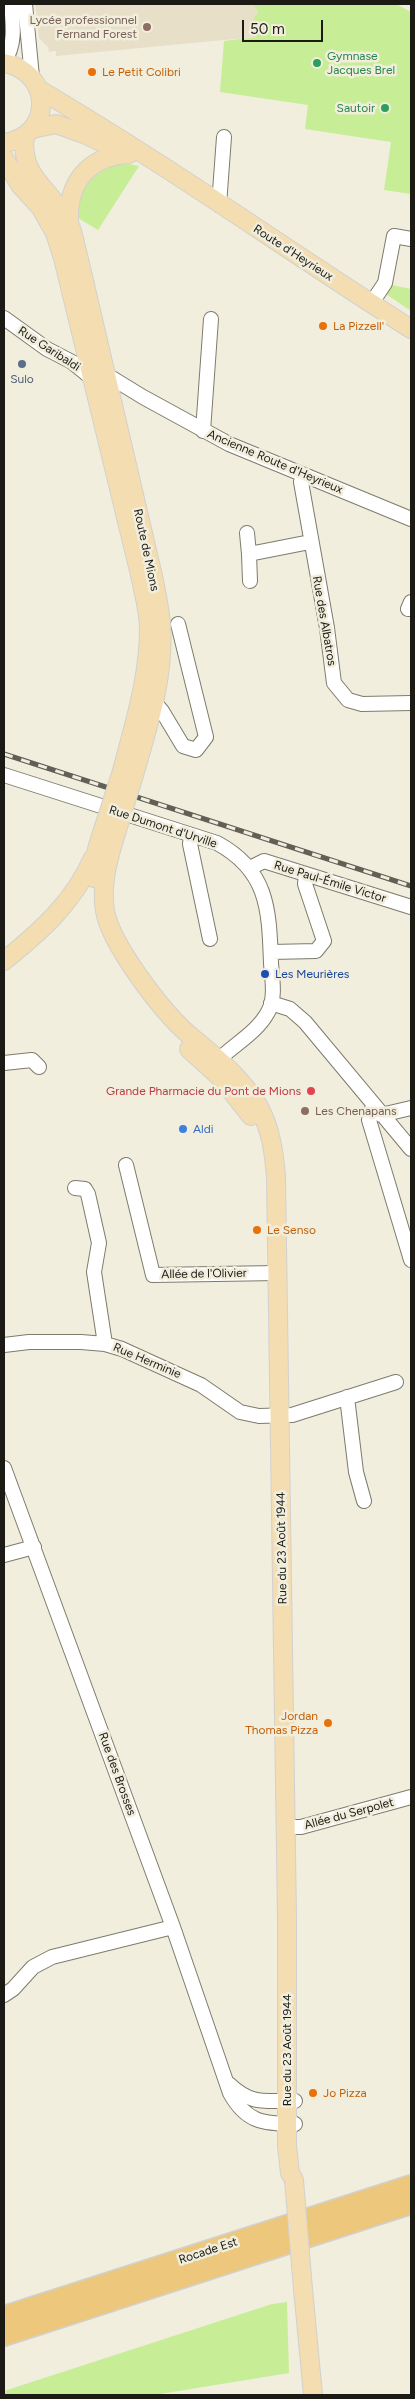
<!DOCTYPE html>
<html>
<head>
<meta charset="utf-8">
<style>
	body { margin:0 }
	#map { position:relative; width:415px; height:2399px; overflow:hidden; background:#f1eedd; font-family:Figtree,sans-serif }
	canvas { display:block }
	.frame { position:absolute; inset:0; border:5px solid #1b1a14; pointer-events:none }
	.scale { position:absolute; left:242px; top:20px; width:81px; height:22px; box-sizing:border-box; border:2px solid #1b1a14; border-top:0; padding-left:6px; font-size:15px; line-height:18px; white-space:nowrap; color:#1b1a14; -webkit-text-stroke:4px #f1eedd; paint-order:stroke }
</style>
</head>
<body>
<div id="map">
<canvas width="415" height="2399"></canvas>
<div class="frame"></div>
<div class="scale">50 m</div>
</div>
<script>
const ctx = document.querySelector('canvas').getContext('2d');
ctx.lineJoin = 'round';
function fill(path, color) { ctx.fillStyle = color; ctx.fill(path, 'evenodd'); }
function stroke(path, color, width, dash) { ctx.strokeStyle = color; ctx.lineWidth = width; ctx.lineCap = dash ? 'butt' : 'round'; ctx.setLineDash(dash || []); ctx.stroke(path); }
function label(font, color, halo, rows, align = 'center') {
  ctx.font = font + ' Figtree,sans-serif'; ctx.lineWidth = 5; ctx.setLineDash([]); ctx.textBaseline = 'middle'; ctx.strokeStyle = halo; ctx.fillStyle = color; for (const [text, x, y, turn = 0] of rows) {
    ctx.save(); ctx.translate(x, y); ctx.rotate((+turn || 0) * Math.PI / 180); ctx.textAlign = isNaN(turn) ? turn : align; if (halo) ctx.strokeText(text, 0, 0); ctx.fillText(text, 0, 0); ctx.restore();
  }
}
fill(new Path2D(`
	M35,4H286L254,18L256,37L56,56V51L49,52L48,47L39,38Z`), '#e8dfc9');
fill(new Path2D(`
	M255,4H396L411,12V194L384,190L391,142L305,129L308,105L220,92L224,41L256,37L254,18L259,11L253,6Z
	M124,163L139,166L98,230L78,218C74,198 88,172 108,165C112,164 119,164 124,163Z
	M392,285L411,289V311L386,294Z
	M287,2302L289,2373L154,2395H4V2391L272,2304Z`), '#c8ed97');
const minor = new Path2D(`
	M25,4L32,77
	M4,62C16,44 13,25 11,4
	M219,205L224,137
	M371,304L385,283L394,236L411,239
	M4,318L47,349L72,362L93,379
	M107,375L143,397L229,444L411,519
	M203,431L211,319
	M303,475L301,482L327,628L334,683L348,700L362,704L411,703
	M247,533L249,554
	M250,581L249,554L310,542
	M408,609L411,602
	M149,696L162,711L183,746L196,750L206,737L178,624
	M4,775L217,843C269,871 269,911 271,963C272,977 276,999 268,1012C255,1036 228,1047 212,1067
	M191,835L190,844L210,939
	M250,868L264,861L411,907
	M271,952L316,951L324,941L305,884L306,874
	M271,1003L290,1009L305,1022L411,1149
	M4,1063L32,1060L39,1067
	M373,1106L369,1120L411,1260
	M381,1115L411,1108
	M126,1165L153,1275L278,1273
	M75,1188L85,1189L88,1194L99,1243L94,1272L105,1344
	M4,1345L29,1342H81L105,1344L122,1349L201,1385L240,1412L259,1416L292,1415L396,1382
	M347,1397L356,1472L364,1501
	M4,1468L173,1927L230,2093C246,2122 263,2124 295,2124
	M4,1555L34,1547
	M286,1827H301L411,1797
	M4,1995L13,1989L33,1967L52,1957L173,1927
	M229,2084C252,2106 266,2100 295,2101`);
const major = new Path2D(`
	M4,63C53,72 54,136 4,143
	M40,90C167,165 287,250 411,329
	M32,129L56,124L84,134L125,153
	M25,135C19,177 50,188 68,221C73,230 74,241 77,251L153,576C156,592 160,608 161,625C165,676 148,726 134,775
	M4,158L20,185L41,208L55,233L63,258L141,579C144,595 149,612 149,629C149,678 134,724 122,771
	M69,223C67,183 88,156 129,154
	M114,840C107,863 101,887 105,911C111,945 162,1011 188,1034C214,1056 241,1076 259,1107C271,1130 274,1152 276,1177L287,1919V2146L290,2173L294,2180
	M94,878L97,849L101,836
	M4,961C41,931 73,903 93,858
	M189,1049L222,1079L251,1116
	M303,2289L313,2395`);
const highway = new Path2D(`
	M4,2317L411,2186
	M4,2335L411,2203`);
stroke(minor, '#7e7b6d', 16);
stroke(major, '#d1d1d0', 20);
stroke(highway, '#d1d1d0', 24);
stroke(minor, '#fff', 14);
stroke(major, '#f4ddb0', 18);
stroke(highway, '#ecc77c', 21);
const rail = new Path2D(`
	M4,754L411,886`);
stroke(rail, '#616056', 5);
stroke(rail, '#f1eedd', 3, [9]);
const majorBridge = new Path2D(`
	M101,836L122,771
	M114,840L134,775
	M294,2180L303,2289`);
stroke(majorBridge, '#d1d1d0', 20, []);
stroke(majorBridge, '#f4ddb0', 18);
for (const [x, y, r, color] of [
	[147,27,5,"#8d6e63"],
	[317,63,5,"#2e9e5b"],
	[92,72,5,"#e8710a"],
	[385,108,5,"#2e9e5b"],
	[323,326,5,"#e8710a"],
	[22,364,5,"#5c6f8a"],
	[265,974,5,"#1a4fb4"],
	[311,1091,5,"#e0444e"],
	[305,1111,5,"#8d6e63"],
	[183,1129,5,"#3f7fe0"],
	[257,1230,5,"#e8710a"],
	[328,1723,5,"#e8710a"],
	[313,2093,5,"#e8710a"]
]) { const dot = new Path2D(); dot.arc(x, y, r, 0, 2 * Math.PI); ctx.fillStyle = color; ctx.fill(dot); stroke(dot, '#f1eedd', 2); }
label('12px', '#785e54', '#f1eedd', [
	["Lycée professionnel",137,20],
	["Fernand Forest",137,34],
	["Les Chenapans",315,1111,"left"]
], 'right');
label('12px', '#27864d', '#f1eedd', [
	["Gymnase",327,56],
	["Jacques Brel",327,70],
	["Sautoir",375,108,"right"]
], 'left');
label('12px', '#c56008', '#f1eedd', [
	["Le Petit Colibri",102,72],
	["La Pizzell'",333,326],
	["Le Senso",267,1230],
	["Jordan",318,1716,"right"],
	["Thomas Pizza",318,1730,"right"],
	["Jo Pizza",323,2093]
], 'left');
label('12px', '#1b1a14', '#f1eedd', [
	["Route d'Heyrieux",293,253,33],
	["Rue Garibaldi",49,349,33],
	["Ancienne Route d'Heyrieux",275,462,23],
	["Route de Mions",146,550,78],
	["Rue des Albatros",324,621,80],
	["Rue Dumont d'Urville",163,827,18],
	["Rue Paul-Émile Victor",330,882,17],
	["Allée de l'Olivier",204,1274,-1],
	["Rue Herminie",147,1361,23],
	["Rue du 23 Août 1944",282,1548,-91],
	["Rue des Brosses",117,1774,70],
	["Allée du Serpolet",349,1814,-15],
	["Rue du 23 Août 1944",287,2050,-90],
	["Rocade Est",208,2251,-18]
]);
label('12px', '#4e5e75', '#f1eedd', [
	["Sulo",22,379]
]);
label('12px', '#164399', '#f1eedd', [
	["Les Meurières",275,974]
], 'left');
label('12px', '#be3a42', '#f1eedd', [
	["Grande Pharmacie du Pont de Mions",301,1091]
], 'right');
label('12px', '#366cbe', '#f1eedd', [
	["Aldi",193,1129]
], 'left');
</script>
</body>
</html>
